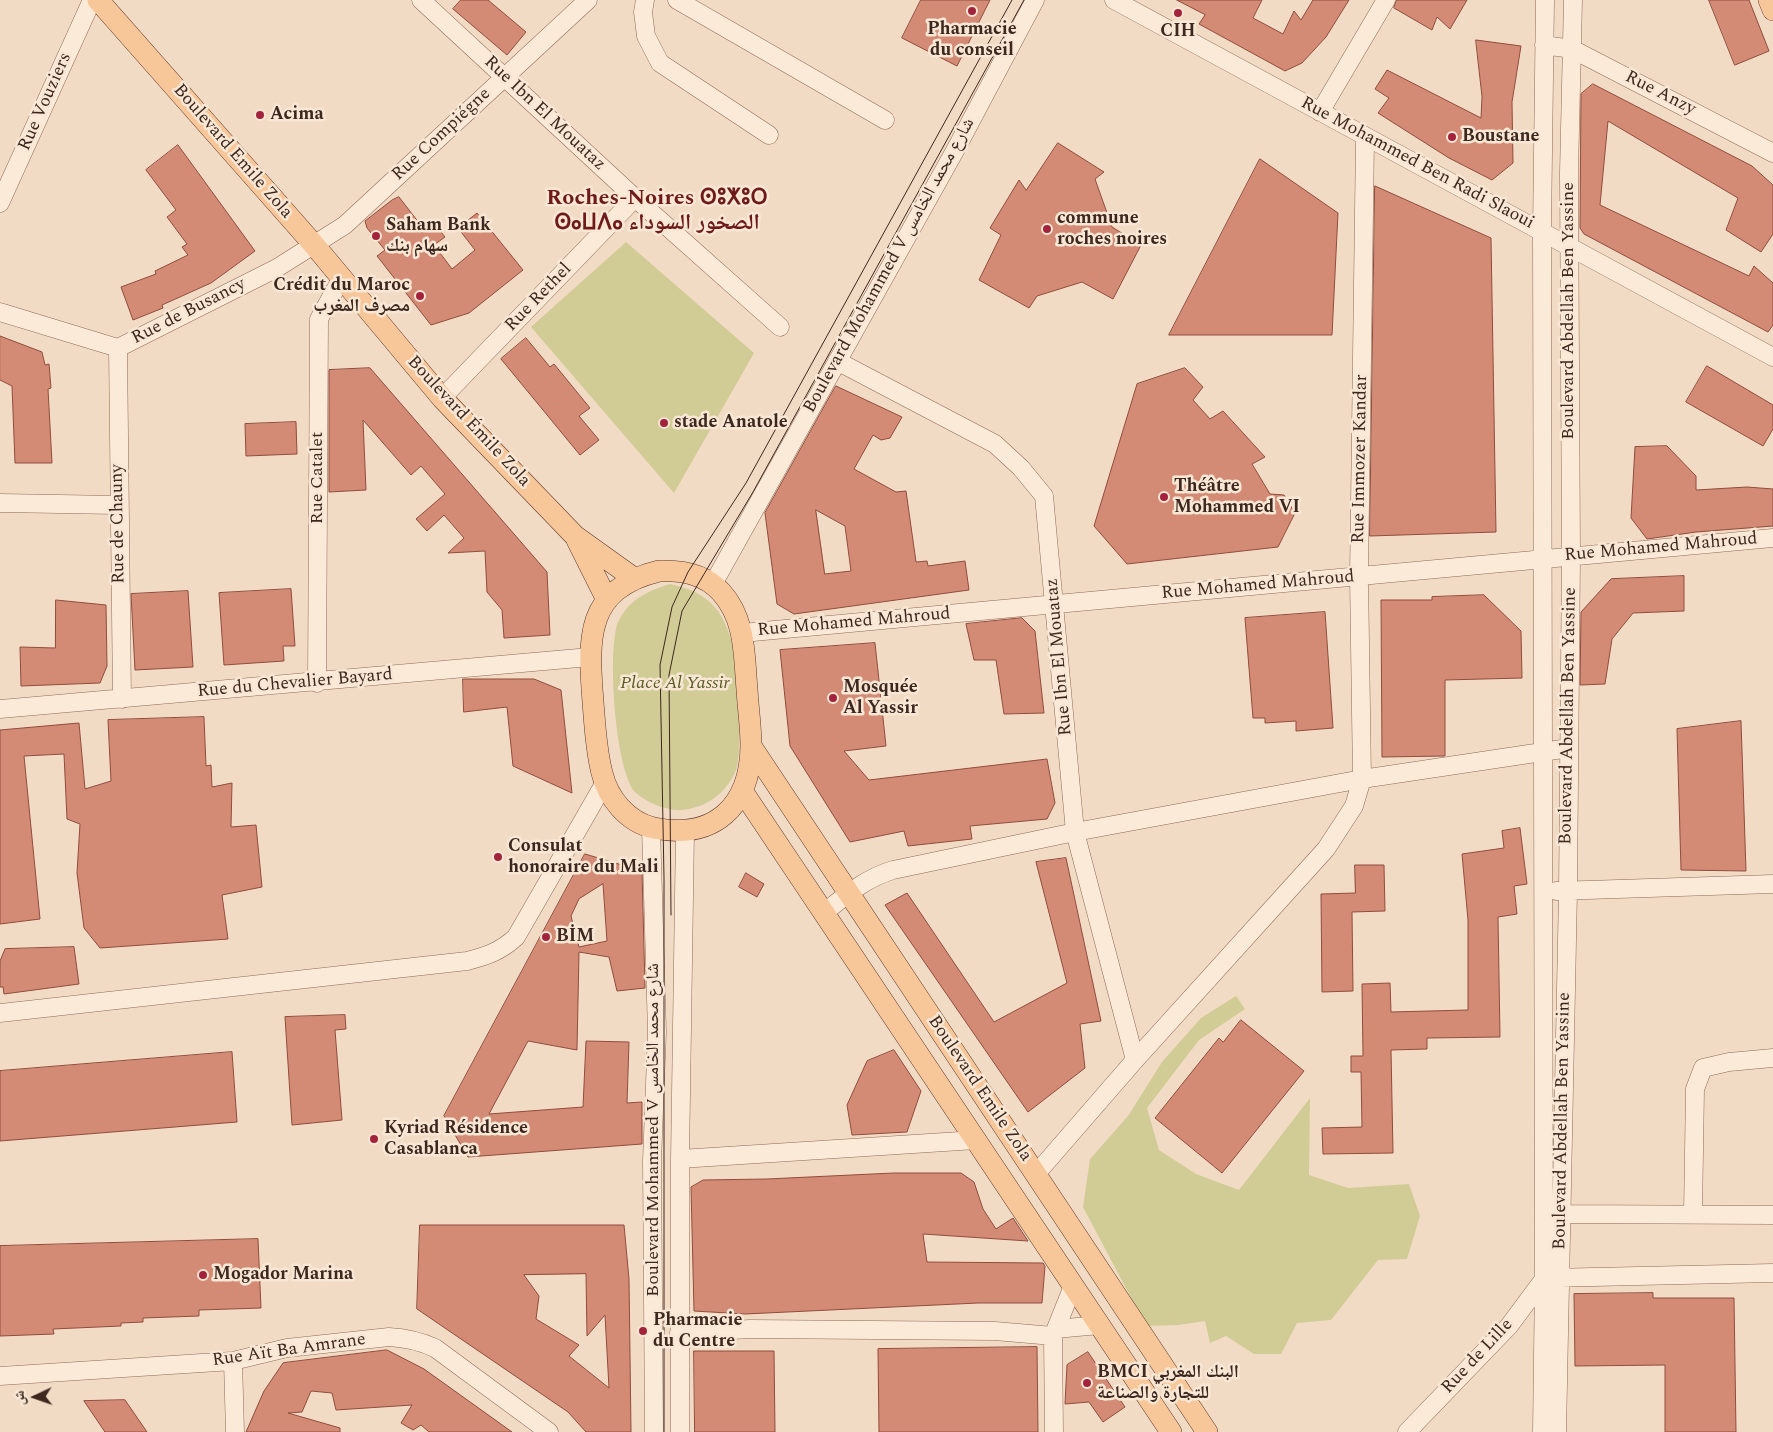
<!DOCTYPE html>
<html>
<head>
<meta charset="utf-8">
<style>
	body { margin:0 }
	#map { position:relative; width:1773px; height:1432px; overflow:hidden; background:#f2dbc4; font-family:Spectral,"Noto Naskh Arabic",serif }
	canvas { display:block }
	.north { position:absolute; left:10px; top:1372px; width:50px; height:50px; -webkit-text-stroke:4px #f8e7d4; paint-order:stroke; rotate:267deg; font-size:14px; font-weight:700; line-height:20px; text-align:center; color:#3d271e }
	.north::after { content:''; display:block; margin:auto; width:18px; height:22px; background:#3d271e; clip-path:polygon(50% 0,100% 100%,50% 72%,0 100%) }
</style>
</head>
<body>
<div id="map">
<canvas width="1773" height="1432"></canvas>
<div class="north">ش</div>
</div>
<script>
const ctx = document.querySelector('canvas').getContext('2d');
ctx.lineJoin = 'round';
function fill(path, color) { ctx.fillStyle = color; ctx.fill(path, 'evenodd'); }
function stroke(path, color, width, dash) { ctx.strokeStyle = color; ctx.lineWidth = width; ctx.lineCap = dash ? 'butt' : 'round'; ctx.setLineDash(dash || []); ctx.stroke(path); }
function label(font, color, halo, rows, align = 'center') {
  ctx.font = font + ' Spectral,"Noto Naskh Arabic","Noto Sans Tifinagh",serif'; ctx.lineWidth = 5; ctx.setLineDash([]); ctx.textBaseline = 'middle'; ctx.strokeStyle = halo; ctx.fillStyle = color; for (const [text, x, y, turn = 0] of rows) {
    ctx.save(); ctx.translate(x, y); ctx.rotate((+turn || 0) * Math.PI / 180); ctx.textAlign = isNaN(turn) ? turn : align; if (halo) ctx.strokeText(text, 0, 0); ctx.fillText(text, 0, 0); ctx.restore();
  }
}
fill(new Path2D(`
	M626,242L754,353L674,493L531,327Z
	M670,584C689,588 706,595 718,611C723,618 728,630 731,639C738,661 744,749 736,770C726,794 706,808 681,810C667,811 646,802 636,793C615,774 606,644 619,620C631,598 648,591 670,584Z
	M1236,996L1245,1009L1199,1040L1147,1108L1159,1150L1196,1174L1239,1190L1310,1098L1309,1175L1348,1188L1409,1184L1420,1216L1407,1259L1378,1260L1331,1320L1297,1323L1281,1354H1254L1226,1336L1210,1343L1205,1321L1179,1325L1146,1326L1083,1207L1090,1159L1128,1116L1162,1062L1201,1018Z`), '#d1cc96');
const building = new Path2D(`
	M461,0H488L526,32L507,55L453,9Z
	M921,0H990L957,66L902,38Z
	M1177,0H1262L1253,18L1283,34L1294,11L1301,20L1313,0H1349L1326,37L1302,63L1285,71L1199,24L1205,15Z
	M1397,0H1467L1450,29L1437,17L1432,30L1394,8Z
	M1709,0H1749L1769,51L1735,65Z
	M1476,40L1521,46L1512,102L1513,163L1492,180L1449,158L1378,113L1389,98L1375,89L1387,70L1481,118L1482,97Z
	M1593,84L1752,166L1773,185V234L1761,252L1726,230L1738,198L1608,121L1600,205L1749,276L1754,266L1773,283V325L1768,332L1584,234L1580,228L1581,94Z
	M1058,143L1104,172L1095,179L1112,227L1141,245L1113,299L1082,282L1037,296L1029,308L979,280L1001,235L990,228L1019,180L1026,190Z
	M178,145L255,251L211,283L162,305L163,308L133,320L121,287L156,274L155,271L188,255L182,247L187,244L167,217L176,210L146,170Z
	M1260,159L1338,213L1332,335H1169Z
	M1375,186L1491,238L1496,532L1370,536Z
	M399,197L423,228L432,221L445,237L434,245L452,269L475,250L458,228L477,213L523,270L469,313L431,325L377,256L385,250L367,228L365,221L392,200Z
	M0,336L42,352L45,365L49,364L51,388L48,389L52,463H15L12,386L0,380Z
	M526,338L550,367L554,364L590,408L579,416L599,440L580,455L501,359Z
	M1707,366L1773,405V429L1763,446L1686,402Z
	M370,368L547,572L550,635L504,638L502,610L487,592L485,551L448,553L464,538L444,515L427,531L416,519L445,494L421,466L411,475L363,420L366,490L329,492V370Z
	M1185,368L1203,387L1193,400L1210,419L1223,411L1265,457L1252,464L1270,494L1284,495L1295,513L1278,547L1127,564L1094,526L1137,384Z
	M836,386L902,417L890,438L881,440L873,435L854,469L896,492L906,491L916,562L927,561L928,566L965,561L969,590L794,614L777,604L765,513ZM816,510L845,526L851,571L825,574Z
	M296,422L297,454L246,456L245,424Z
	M1667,446L1696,476V490L1747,487L1773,489V526L1696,532L1647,539L1631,518L1635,447Z
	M1684,576V611L1633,613L1612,639L1605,684L1580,685L1581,612L1611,579Z
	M291,589L295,646H283L284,661L224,665L219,593Z
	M188,591L193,667L135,670L131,594Z
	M1484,595L1521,631L1522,678L1445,680V756L1382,757L1381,600H1432V597Z
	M56,600L106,605L107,666L100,683L21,686L20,647L55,648Z
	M1325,612L1333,728L1296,731V721L1265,723V718H1253L1245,618Z
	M1022,618L1035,631L1044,713L1004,714L996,660H974L966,624Z
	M875,643L886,746L844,751L869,780L1047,759L1055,803L1047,819L970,826L972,839L908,846L904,831L850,842L790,746L780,650Z
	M463,679H534L561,690L572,793L513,766L507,707L464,712Z
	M204,717L206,766L211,765L212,787L232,783L231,827L256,825L262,887L222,895L228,939L100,948L84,928L77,873L80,824L67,819L64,754L24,756L40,919L0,924V730L79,723L85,789L111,781L108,720Z
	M1741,721L1746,871L1681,870L1677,729Z
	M1520,828L1527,884L1514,886L1517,914L1498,917L1500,1037L1427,1038V1049L1391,1050L1393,1153L1323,1154L1322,1128L1362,1127L1361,1072H1351V1056H1363L1362,984L1390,983L1391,1012L1468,1010V920L1462,854L1504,848L1502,831Z
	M585,854L642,871L645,988L617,991L609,957L579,952L577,1050L528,1041L489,1114L583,1107L586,1041L629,1042L627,1103L642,1102V1144L468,1157L444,1116ZM603,884L607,941L579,947L571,916L579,899Z
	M1066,858L1101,1021L1080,1024L1085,1068L1028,1112L885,905L907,893L994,1022L1067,983L1036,862Z
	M1355,865H1384L1385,911L1352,912L1353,991L1322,992L1321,894L1355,893Z
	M746,873L764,884L757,897L739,887Z
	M74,947L79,984L4,994L3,987H0V961L5,949Z
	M345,1015L346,1029L335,1030L342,1120L292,1125L285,1017Z
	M1241,1020L1304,1071L1222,1173L1155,1118L1219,1038L1223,1042Z
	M894,1050L921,1091L907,1132L852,1135L847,1105L867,1061Z
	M232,1052L237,1122L0,1141V1071Z
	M894,1173H961L974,1182L983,1209L996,1229L1013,1218L1028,1241L923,1234L927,1262L1043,1263L1045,1266L1042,1303H978L745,1314L694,1311L691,1187L703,1180L767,1179Z
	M420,1225H624L629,1279L631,1432H586L568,1412L417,1309ZM586,1274L587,1336L605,1315L609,1388L569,1356L579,1345L536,1319L539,1296L524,1275Z
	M258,1239L261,1308L199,1310V1316L143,1318V1322L121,1323V1326L53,1329L54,1334L0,1336V1246Z
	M1653,1293V1298H1734L1736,1432H1665V1365L1575,1366L1574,1294Z
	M1037,1347L1038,1432H879L878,1349Z
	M387,1350L424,1369L512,1432H429L421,1425L413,1430L401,1423L412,1405L336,1410L332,1393L311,1391L302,1412L288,1413L340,1428V1432H246L264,1391L283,1363Z
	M694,1351H774L775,1432H695Z
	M1088,1352L1125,1407L1103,1422L1089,1402L1065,1404L1067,1365Z
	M125,1400L147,1432H105L84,1401Z`);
fill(building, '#d38b76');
stroke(building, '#904c3c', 1);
const minor = new Path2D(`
	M421,0L635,198L780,327
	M645,0L643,12L646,36L660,63L769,135
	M677,0L885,120
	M1114,0C1333,120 1554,237 1773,357
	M1544,45L1572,49L1773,153
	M1320,112L1386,0
	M0,203L92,0
	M0,312L118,348L277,268L345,225L588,0
	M118,348L122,699
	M837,361L995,444L1021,468L1044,496L1075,832L1135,1060
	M442,398L635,198
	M0,503L118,505
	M713,584L957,147L1035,0
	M742,633L1773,538
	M317,683L319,319L341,279
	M0,709L590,657
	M651,827L657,1032L652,1161L654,1432
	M1556,891L1773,884
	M825,912C846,895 866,878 893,870L1075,832L1362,779L1569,748
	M0,1013L467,961C487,956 501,951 516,937L604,784
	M680,1159L976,1140
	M1036,1174L1135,1060L1326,849L1354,806L1362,779L1359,576L1365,138
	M1561,1214L1773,1215
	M1693,1214L1695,1089L1703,1068L1729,1062L1773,1058
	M1549,1278L1773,1273
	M1056,1329L1099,1325
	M679,1333L750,1329L995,1331L1053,1336
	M233,1361L235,1432
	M0,1376L233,1361L287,1348L389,1337C406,1338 420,1341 435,1348L549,1432
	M680,1432V1159L685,831
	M1054,1432L1053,1336L1073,1286
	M1407,1432L1509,1326L1544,1279
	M1542,1432L1544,1279L1542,230L1545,0
	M1557,1432L1568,891L1571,556L1569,173L1573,0`);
const major = new Path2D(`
	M98,0L315,246L442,398L575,536L635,579
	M1769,0L1773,10
	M577,540L607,600
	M659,571C683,570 705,574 721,592C746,619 744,656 747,689C748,708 751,727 751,746C750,807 714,840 654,828C627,822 608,798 602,773C596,750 595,726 593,702C588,638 585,589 659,571Z
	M751,746L1207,1432
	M743,792L1171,1432`);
stroke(minor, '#8e6a58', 19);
stroke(major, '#5c392d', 22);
stroke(minor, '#fbead8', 18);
stroke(major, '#f8c799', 21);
stroke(new Path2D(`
	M671,915L669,675L682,611L753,492L1024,0
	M664,1432V878L660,665L672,607L688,572L746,483L1012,0`), '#3d271e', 1);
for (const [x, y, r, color] of [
	[972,11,5,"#a3233d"],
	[1178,13,5,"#a3233d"],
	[260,115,5,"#a3233d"],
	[1452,137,5,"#a3233d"],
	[1047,229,5,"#a3233d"],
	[376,236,5,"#a3233d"],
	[420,296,5,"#a3233d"],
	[664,423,5,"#a3233d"],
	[1164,497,5,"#a3233d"],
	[833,698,5,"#a3233d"],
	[498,857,5,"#a3233d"],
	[546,937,5,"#a3233d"],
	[374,1139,5,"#a3233d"],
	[203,1275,5,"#a3233d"],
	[643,1331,5,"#a3233d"],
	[1087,1383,5,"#a3233d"]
]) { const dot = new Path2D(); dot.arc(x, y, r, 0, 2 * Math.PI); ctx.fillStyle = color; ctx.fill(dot); stroke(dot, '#f8e7d4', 2); }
label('bold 18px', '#3d271e', '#f8e7d4', [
	["Pharmacie",972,30,"center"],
	["du conseil",972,51,"center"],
	["CIH",1178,32,"center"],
	["Acima",270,115],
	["Boustane",1462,137],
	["commune",1057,219],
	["roches noires",1057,240],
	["Saham Bank",386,226],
	["سهام بنك",386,247],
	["Crédit du Maroc",410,286,"right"],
	["مصرف المغرب",410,307,"right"],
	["stade Anatole",674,423],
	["Théâtre",1174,487],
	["Mohammed VI",1174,508],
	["Mosquée",843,688],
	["Al Yassir",843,709],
	["Consulat",508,847],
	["honoraire du Mali",508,868],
	["BİM",556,937],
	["Kyriad Résidence",384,1129],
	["Casablanca",384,1150],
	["Mogador Marina",213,1275],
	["Pharmacie",653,1321],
	["du Centre",653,1342],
	["BMCI البنك المغربي",1097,1373],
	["للتجارة والصناعة",1097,1394]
], 'left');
label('18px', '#3d271e', '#f8e7d4', [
	["Rue Anzy",1660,94,27],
	["Rue Vouziers",46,102,-66],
	["Rue Ibn El Mouataz",544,114,43],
	["Rue Compiégne",442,135,-43],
	["Boulevard Emile Zola",232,152,49],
	["Rue Mohammed Ben Radi Slaoui",1417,164,28],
	["Boulevard Mohammed V شارع محمد الخامس",890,266,-61],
	["Rue Rethel",539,298,-46],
	["Boulevard Abdellah Ben Yassine",1569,311,-90],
	["Rue de Busancy",189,312,-27],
	["Boulevard Émile Zola",468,422,47],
	["Rue Immozer Kandar",1361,459,-89],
	["Rue Catalet",318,478,-90],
	["Rue de Chauny",119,524,-91],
	["Rue Mohamed Mahroud",1661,548,-5],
	["Rue Mohamed Mahroud",1258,586,-5],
	["Rue Mohamed Mahroud",854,623,-5],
	["Rue Ibn El Mouataz",1060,657,-95],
	["Rue du Chevalier Bayard",295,684,-5],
	["Boulevard Abdellah Ben Yassine",1569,716,-89],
	["Boulevard Emile Zola",979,1089,56],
	["Boulevard Abdellah Ben Yassine",1563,1121,-89],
	["Boulevard Mohammed V شارع محمد الخامس",654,1130,-90],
	["Rue Aït Ba Amrane",289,1351,-8],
	["Rue de Lille",1478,1357,-47]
]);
label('italic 18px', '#585b22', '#f8e7d4', [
	["Place Al Yassir",675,684]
]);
label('bold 22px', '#6d1a19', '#f8e7d4', [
	["Roches-Noires ⵙⵓⵅⵓⵔ",657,200],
	["ⵙⴰⵡⴷⴰ الصخور السوداء",657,225]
]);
</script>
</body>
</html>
